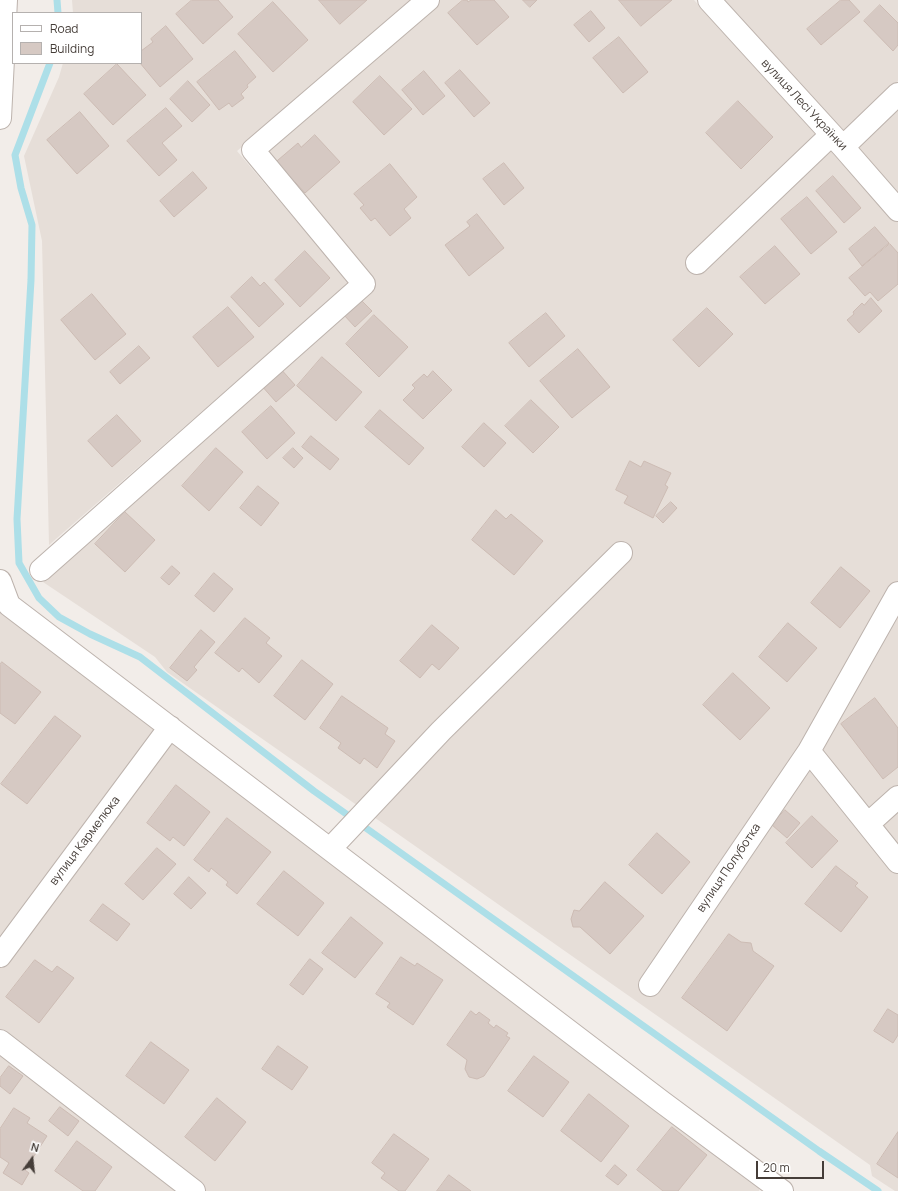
<!DOCTYPE html>
<html>
<head>
<meta charset="utf-8">
<style>
	body { margin:0 }
	#map { position:relative; width:898px; height:1191px; overflow:hidden; background:#f2ede9; font-family:Manrope,sans-serif }
	canvas { display:block }
	.legend { position:absolute; left:12px; top:12px; width:130px; height:52px; box-sizing:border-box; background:#fff; border:1px solid #b5b1af; margin:0; padding:5px 7px; list-style:none; font-size:12px; color:#453d38 }
	.legend li { display:flex; align-items:center; gap:8px; height:20px }
	.legend b { width:20px; border:1px solid #b5b1af }
	.north { position:absolute; left:12px; top:1139px; width:40px; height:40px; -webkit-text-stroke:3px #fff; paint-order:stroke; rotate:15deg; font-size:11px; font-weight:700; line-height:16px; text-align:center; color:#453d38 }
	.north::after { content:''; display:block; margin:auto; width:14px; height:18px; background:#453d38; clip-path:polygon(50% 0,100% 100%,50% 72%,0 100%) }
	.scale { position:absolute; left:756px; top:1161px; width:68px; height:18px; box-sizing:border-box; border:2px solid #453d38; border-top:0; padding-left:5px; font-size:12px; line-height:14px; white-space:nowrap; color:#453d38; -webkit-text-stroke:3px #fff; paint-order:stroke }
</style>
</head>
<body>
<div id="map">
<canvas width="898" height="1191"></canvas>
<ul class="legend">
<li><b style="height:5px;background:#fff"></b>Road</li>
<li><b style="height:11px;background:#d6c9c3"></b>Building</li>
</ul>
<div class="north">N</div>
<div class="scale">20 m</div>
</div>
<script>
const ctx = document.querySelector('canvas').getContext('2d');
ctx.lineJoin = 'round';
function fill(path, color) { ctx.fillStyle = color; ctx.fill(path, 'evenodd'); }
function stroke(path, color, width, dash) { ctx.strokeStyle = color; ctx.lineWidth = width; ctx.lineCap = dash ? 'butt' : 'round'; ctx.setLineDash(dash || []); ctx.stroke(path); }
function label(font, color, halo, rows, align = 'center') {
  ctx.font = font + ' Manrope,sans-serif'; ctx.lineWidth = 3; ctx.setLineDash([]); ctx.textBaseline = 'middle'; ctx.strokeStyle = halo; ctx.fillStyle = color; for (const [text, x, y, turn = 0] of rows) {
    ctx.save(); ctx.translate(x, y); ctx.rotate((+turn || 0) * Math.PI / 180); ctx.textAlign = isNaN(turn) ? turn : align; if (halo) ctx.strokeText(text, 0, 0); ctx.fillText(text, 0, 0); ctx.restore();
  }
}
fill(new Path2D(`
	M72,0H416L237,151L349,283L49,545L42,241L24,156L59,77L63,63H141V13H73Z
	M438,0H694L765,78L898,218V1191H895L872,1176L870,1165L167,672L155,657L43,582L127,501L371,286L258,152Z
	M717,0H898V81L844,133Z
	M898,110V200L854,152Z
	M0,601L760,1186L759,1191H0Z`), '#e6ded8');
stroke(new Path2D(`
	M57,0L58,13
	M50,63L15,155L21,188L32,225L31,280L17,519L19,563L39,598L59,617L90,634L140,657L314,791L819,1151L878,1191`), '#addfe8', 7);
const building = new Path2D(`
	M192,0H218L233,17L203,44L176,14Z
	M319,0H367L340,24Z
	M463,0H467L468,2L471,0H494L509,17L477,45L448,13Z
	M523,0H537L530,7Z
	M619,0H672L641,26Z
	M841,0H849L860,12L821,45L807,29Z
	M273,2L308,40L273,72L238,34Z
	M880,5L898,23V45L893,51L864,21Z
	M591,11L605,28L589,42L574,25Z
	M166,26L193,59L160,87L140,63H141V51L153,42L151,39Z
	M619,37L648,72L623,93L593,58Z
	M235,51L256,77L247,85L248,87L241,94L244,98L232,107L229,103L219,110L197,82Z
	M117,64L146,95L113,125L84,94Z
	M460,70L490,103L474,117L445,83Z
	M424,71L445,96L423,115L402,90Z
	M380,76L412,109L384,135L353,102Z
	M188,81L210,105L192,122L170,99Z
	M738,101L773,137L741,169L706,133Z
	M166,108L182,126L162,143L177,160L159,176L127,141Z
	M80,112L109,146L77,174L47,140Z
	M315,135L340,162L305,193L295,182L290,187L271,166L298,143L301,147Z
	M504,163L524,188L504,205L483,179Z
	M390,164L417,197L404,209L411,218L390,236L375,218L371,221L360,208L364,205L354,194Z
	M193,172L207,188L174,217L160,201Z
	M833,176L861,208L844,223L816,191Z
	M807,197L837,232L811,254L781,219Z
	M477,214L504,248L469,276L445,245L470,226L467,222Z
	M875,227L889,243L862,266L849,249Z
	M890,244L898,253V284L878,301L870,292L865,296L849,278Z
	M775,246L800,274L765,304L740,277Z
	M305,251L330,278L300,307L275,280Z
	M252,277L260,286L264,282L284,304L259,327L231,297Z
	M92,294L126,334L95,360L61,320Z
	M871,298L882,311L859,333L847,320L854,314L853,312L862,303L864,305Z
	M361,300L372,311L355,327L344,315Z
	M228,307L254,337L218,367L193,337Z
	M707,308L733,334L699,367L673,340Z
	M546,313L565,336L529,367L509,343Z
	M374,315L408,347L379,377L346,344Z
	M139,346L150,358L120,384L110,372Z
	M578,349L610,387L572,418L540,381Z
	M322,357L362,392L336,421L297,386Z
	M280,368L295,385L276,402L261,385Z
	M433,371L452,390L423,419L403,400L415,388L412,385L424,374L427,377Z
	M531,400L559,427L533,453L505,426Z
	M271,406L295,433L267,459L242,432Z
	M380,410L424,448L409,465L365,427Z
	M117,415L141,441L112,467L88,441Z
	M484,423L506,443L484,467L462,447Z
	M311,436L339,459L330,470L302,447Z
	M216,448L243,472L209,511L182,486Z
	M293,448L303,458L294,468L283,458Z
	M630,461L641,467L644,461L671,473L665,485L668,487L653,518L624,503L628,496L616,490Z
	M258,486L279,503L261,526L240,508Z
	M671,502L677,508L663,523L656,516Z
	M496,510L506,519L511,514L543,541L514,575L472,540Z
	M125,512L155,540L125,572L95,544Z
	M172,566L180,573L169,585L161,578Z
	M841,567L870,591L840,628L811,603Z
	M214,573L233,589L214,612L195,596Z
	M245,618L270,638L266,643L282,656L259,683L242,668L239,672L215,653Z
	M788,623L817,648L787,682L759,657Z
	M432,625L459,648L439,670L432,664L420,678L400,661Z
	M201,630L215,642L194,667L197,670L187,681L170,668Z
	M302,660L333,684L305,720L274,696Z
	M2,662L41,692L15,724L0,713V665Z
	M733,673L770,708L740,740L703,705Z
	M342,696L388,728L385,734L395,741L377,768L364,758L360,764L338,748L341,743L320,728Z
	M875,698L898,728V767L883,779L841,724Z
	M55,716L81,736L27,804L1,784Z
	M176,785L210,812L184,846L173,837L170,841L147,823Z
	M785,810L800,823L787,838L772,825Z
	M812,816L838,841L812,868L786,843Z
	M227,818L271,852L237,894L226,885L228,882L211,868L209,872L194,860Z
	M657,833L690,862L662,894L629,865Z
	M157,848L176,864L143,900L125,884Z
	M836,866L858,883L855,886L868,897L841,932L805,904Z
	M284,871L324,903L298,936L257,904Z
	M189,877L206,893L191,909L174,894Z
	M605,882L644,916L610,954L580,927H573L571,919L574,910L579,911Z
	M103,904L130,924L117,941L90,921Z
	M351,917L383,943L355,978L322,953Z
	M729,934L741,942L751,943L753,951L774,966L727,1031L682,998Z
	M401,957L415,966L417,963L443,980L413,1025L387,1007L390,1003L376,994Z
	M310,959L323,969L303,995L290,985Z
	M35,960L52,972L57,966L74,978L39,1023L6,997Z
	M888,1009L898,1015V1035L893,1043L874,1031Z
	M471,1011L476,1015L479,1012L490,1020L488,1023L494,1028L496,1025L508,1033L506,1036L510,1038L484,1076L477,1079L469,1077L465,1069L467,1060L447,1045Z
	M151,1042L189,1070L164,1104L126,1076Z
	M278,1046L308,1067L292,1090L262,1069Z
	M534,1056L569,1082L543,1117L508,1091Z
	M9,1066L23,1076L10,1094L0,1086V1078Z
	M589,1094L629,1126L601,1162L561,1131Z
	M217,1098L246,1122L215,1161L185,1137Z
	M60,1107L79,1121L68,1136L49,1121Z
	M14,1108L30,1118L27,1123L47,1136L25,1170L29,1173L22,1185L3,1173L9,1163L0,1157V1129Z
	M672,1127L707,1155L678,1191H663L637,1170Z
	M898,1132V1178L877,1164Z
	M394,1134L429,1159L405,1191H399L381,1178L385,1173L372,1163Z
	M77,1141L112,1167L95,1191H83L55,1171Z
	M615,1165L627,1175L618,1185L606,1176Z
	M449,1175L471,1191H437Z`);
fill(building, '#d6c9c3');
stroke(building, '#cdbcb4', 1);
const minor = new Path2D(`
	M709,0L843,147L898,210
	M0,118L6,0
	M843,147L898,94
	M697,263L831,135
	M41,570L364,284L253,150L428,0
	M0,581L9,605L662,1102L782,1191
	M809,751L898,862
	M868,824L898,797
	M330,849L441,731L621,553
	M0,956L170,727
	M650,985L809,751L898,593
	M0,1041L194,1191`);
stroke(minor, '#bdb3ad', 24);
stroke(minor, '#fff', 22);
label('12px', '#453d38', '#fff', [
	["вулиця Лесі Українки",804,105,47],
	["вулиця Кармелюка",85,841,-53],
	["вулиця Полуботка",729,868,-56]
]);
</script>
</body>
</html>
